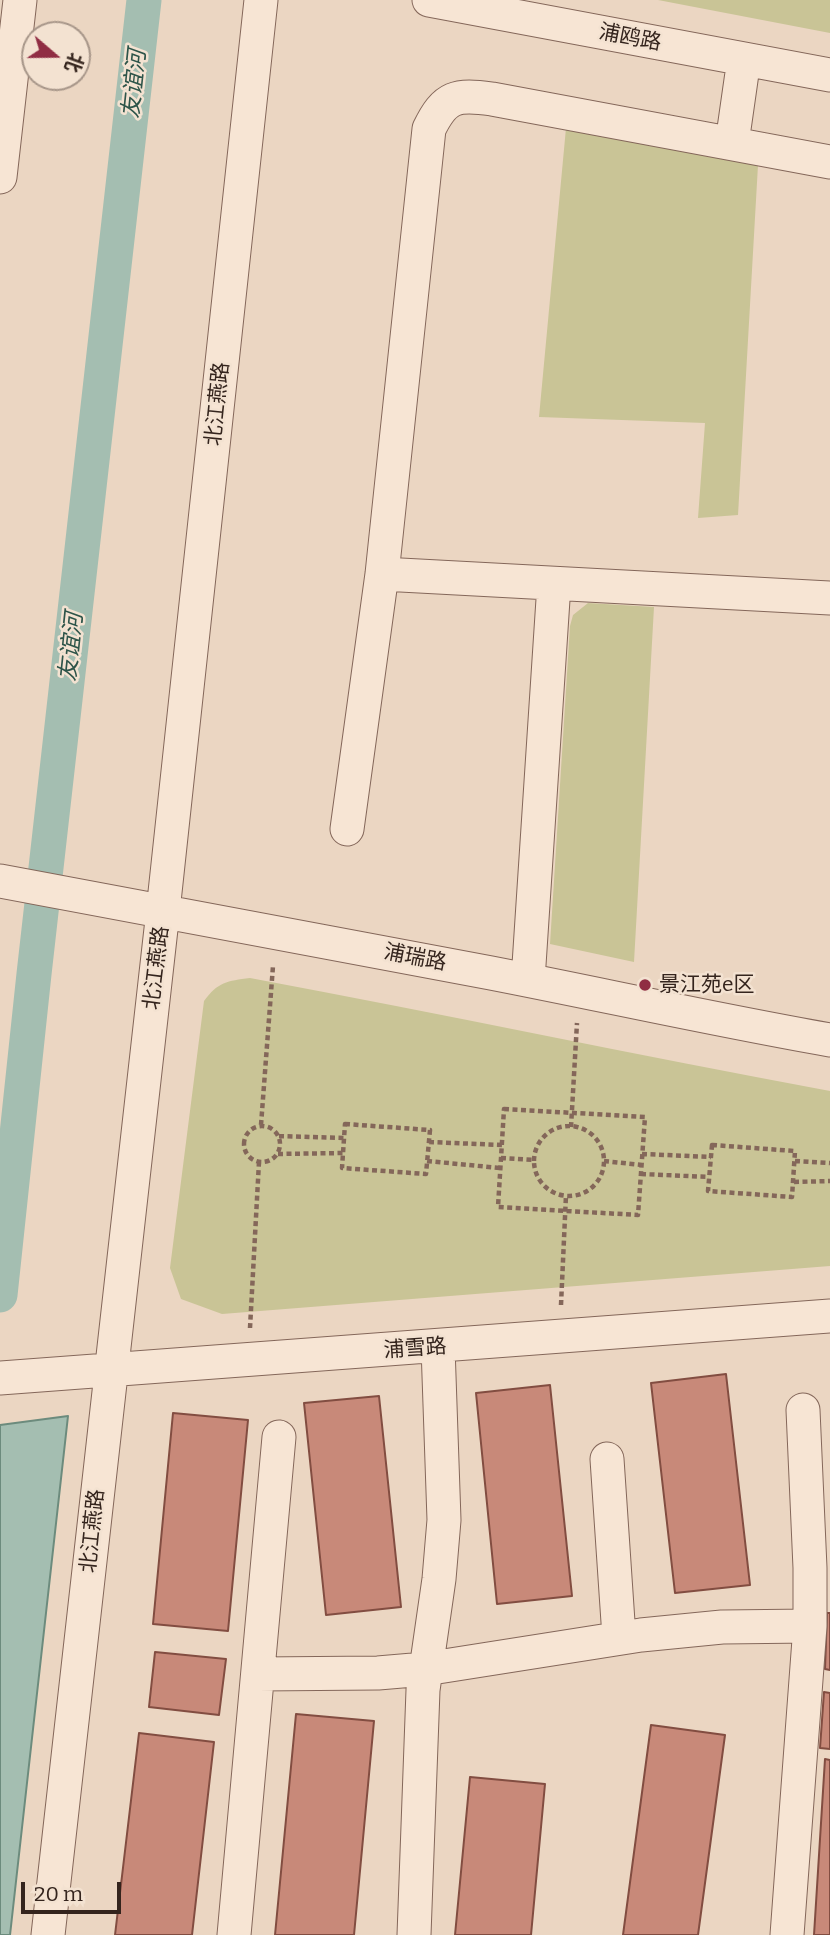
<!DOCTYPE html>
<html>
<head>
<meta charset="utf-8">
<style>
	body { margin:0 }
	#map { position:relative; width:830px; height:1935px; overflow:hidden; background:#ebd6c2; font-family:Bitter,"Noto Sans SC",serif }
	canvas { display:block }
	.north { position:absolute; left:21px; top:21px; width:70px; height:70px; box-sizing:border-box; background:#f3e2d1; border:2px solid #a79689; border-radius:50%; rotate:110deg; font-size:19px; font-weight:700; line-height:28px; text-align:center; color:#34241d }
	.north::after { content:''; display:block; margin:auto; width:24px; height:32px; background:#902d43; clip-path:polygon(50% 0,100% 100%,50% 72%,0 100%) }
	.scale { position:absolute; left:21px; top:1882px; width:100px; height:32px; box-sizing:border-box; border:4px solid #34241d; border-top:0; padding-left:9px; font-size:21px; line-height:24px; white-space:nowrap; color:#34241d; -webkit-text-stroke:5px #f3e2d1; paint-order:stroke }
</style>
</head>
<body>
<div id="map">
<canvas width="830" height="1935"></canvas>
<div class="north">北</div>
<div class="scale">20 m</div>
</div>
<script>
const ctx = document.querySelector('canvas').getContext('2d');
ctx.lineJoin = 'round';
function fill(path, color) { ctx.fillStyle = color; ctx.fill(path, 'evenodd'); }
function stroke(path, color, width, dash) { ctx.strokeStyle = color; ctx.lineWidth = width; ctx.lineCap = dash ? 'butt' : 'round'; ctx.setLineDash(dash || []); ctx.stroke(path); }
function label(font, color, halo, rows, align = 'center') {
  ctx.font = font + ' Bitter,"Noto Sans SC",serif'; ctx.lineWidth = 5; ctx.setLineDash([]); ctx.textBaseline = 'middle'; ctx.strokeStyle = halo; ctx.fillStyle = color; for (const [text, x, y, turn = 0] of rows) {
    ctx.save(); ctx.translate(x, y); ctx.rotate((+turn || 0) * Math.PI / 180); ctx.textAlign = isNaN(turn) ? turn : align; if (halo) ctx.strokeText(text, 0, 0); ctx.fillText(text, 0, 0); ctx.restore();
  }
}
fill(new Path2D(`
	M658,0H830V33Z
	M566,128L758,165L738,515L698,518L705,423L539,417Z
	M588,603L654,607L634,962L550,944L570,626L573,615Z
	M250,978C443,1014 636,1055 830,1091V1266L222,1314L181,1299L170,1268L204,1001C218,982 227,981 250,978Z`), '#c9c496');
const water = new Path2D(`
	M68,1416L10,1935H0V1425Z`);
fill(water, '#a4beb1');
stroke(water, '#6c8b7d', 2);
stroke(new Path2D(`
	M0,1295L34,974L144,0`), '#a4beb1', 35);
const building = new Path2D(`
	M726,1374L750,1585L675,1593L651,1383Z
	M550,1385L572,1596L497,1604L476,1393Z
	M379,1396L401,1607L326,1615L304,1403Z
	M173,1413L248,1420L228,1631L153,1624Z
	M827,1613H830V1670L825,1669Z
	M155,1652L226,1659L219,1715L149,1707Z
	M824,1692L830,1693V1749L820,1748Z
	M296,1714L374,1721L354,1935H275Z
	M651,1725L725,1735L698,1935H623Z
	M139,1733L214,1742L192,1935H115Z
	M825,1759L830,1760V1935H814Z
	M470,1777L545,1784L531,1935H455Z`);
fill(building, '#c88979');
stroke(building, '#824d41', 2);
const minor = new Path2D(`
	M429,0L830,75
	M732,143L744,59
	M0,177L20,0
	M382,574L830,598
	M347,829L382,574L429,129C445,96 456,94 492,99L830,162
	M0,881C164,912 328,941 491,973C604,995 716,1020 830,1040
	M528,980L554,584
	M0,1378L830,1316
	M607,1459L619,1637
	M258,1674L378,1673L425,1669L641,1635L722,1627L810,1626
	M48,1935L163,911L261,0
	M234,1935L279,1437
	M414,1935L423,1690L439,1579L444,1520L438,1347
	M787,1935L810,1626V1568L803,1410`);
stroke(minor, '#84675a', 35);
stroke(new Path2D(`
	M504,1109L645,1117L638,1215L498,1207Z
	M345,1124L430,1130L426,1174L342,1168Z
	M261,1125L273,966
	M244 1144a18 18 0 1 1 36 0a18 18 0 1 1-36 0Z
	M534 1161a35 35 0 1 1 70 0a35 35 0 1 1-70 0Z
	M571,1127L577,1023
	M279,1136L344,1138
	M429,1142L502,1145
	M712,1145L795,1151L792,1197L708,1191Z
	M278,1154L343,1153
	M642,1154L711,1157
	M501,1158L534,1160
	M427,1161L500,1168
	M604,1161L642,1165
	M795,1161L830,1163
	M641,1174L709,1177
	M794,1182L830,1181
	M561,1305L566,1195
	M250,1328L259,1162`), '#84675a', 4.5, [5, 3.5]);
stroke(minor, '#f7e5d4', 33);
for (const [x, y, r, color] of [
	[645,985,7,"#902d43"]
]) { const dot = new Path2D(); dot.arc(x, y, r, 0, 2 * Math.PI); ctx.fillStyle = color; ctx.fill(dot); stroke(dot, '#f3e2d1', 2.5); }
label('21px', '#34241d', '#f3e2d1', [
	["浦鸥路",630,38,11],
	["北江燕路",218,404,-84],
	["浦瑞路",415,958,11],
	["北江燕路",157,968,-83],
	["浦雪路",415,1349,-4],
	["北江燕路",93,1531,-84]
]);
label('21px', '#34241d', '#f3e2d1', [
	["景江苑e区",659,985]
], 'left');
label('italic 23px', '#2d5449', '#f3e2d1', [
	["友谊河",135,84,-84],
	["友谊河",72,647,-84]
]);
</script>
</body>
</html>
